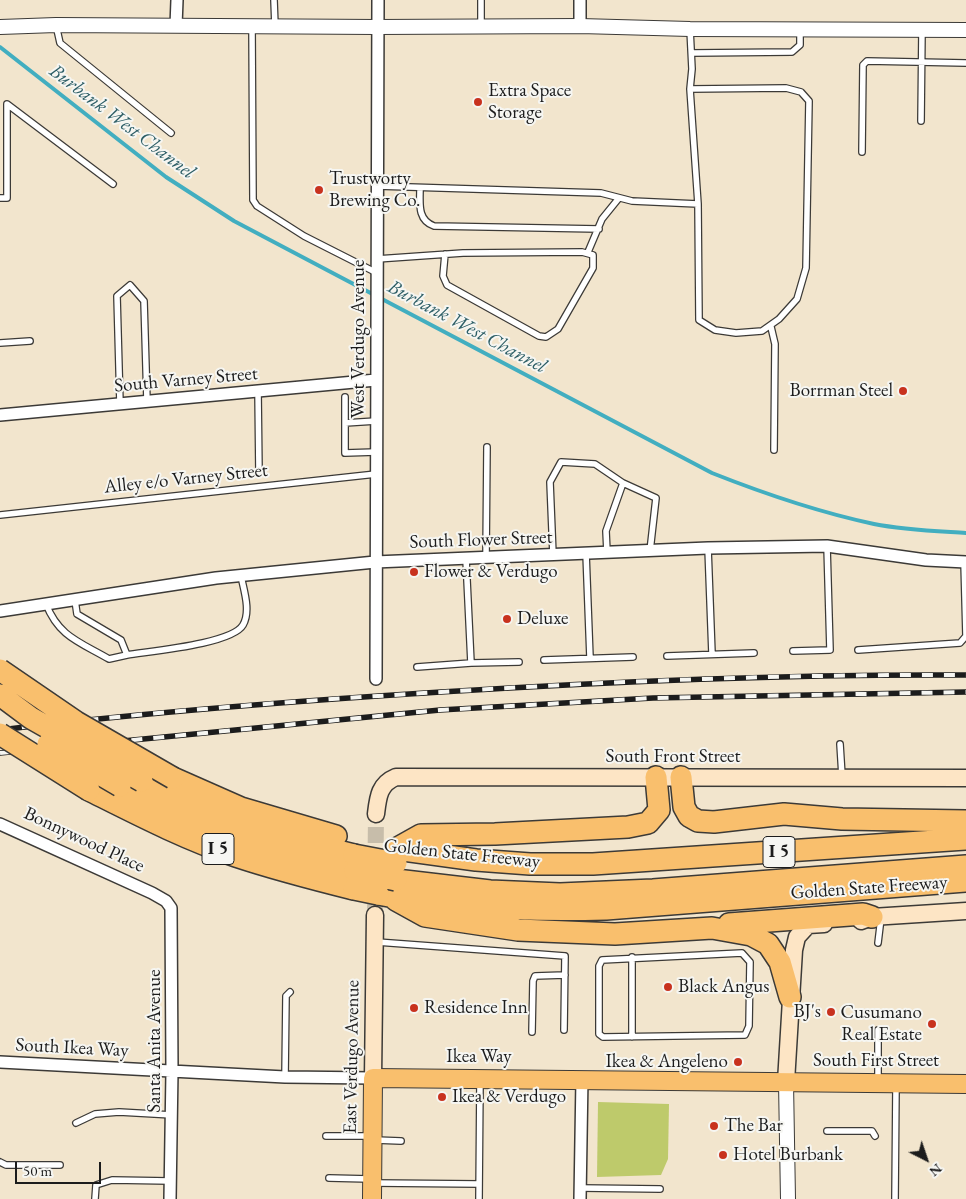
<!DOCTYPE html>
<html>
<head>
<meta charset="utf-8">
<style>
	body { margin:0 }
	#map { position:relative; width:966px; height:1199px; overflow:hidden; background:#f2e5cd; font-family:"EB Garamond",serif }
	canvas { display:block }
	.north { position:absolute; left:901px; top:1134px; width:50px; height:50px; -webkit-text-stroke:4px #f6f6f2; paint-order:stroke; rotate:139deg; font-size:14px; font-weight:700; line-height:20px; text-align:center; color:#1c1c1c }
	.north::after { content:''; display:block; margin:auto; width:18px; height:22px; background:#1c1c1c; clip-path:polygon(50% 0,100% 100%,50% 72%,0 100%) }
	.scale { position:absolute; left:15px; top:1162px; width:86px; height:22px; box-sizing:border-box; border:2px solid #1c1c1c; border-top:0; padding-left:6px; font-size:15px; line-height:18px; white-space:nowrap; color:#1c1c1c; -webkit-text-stroke:4px #f6f6f2; paint-order:stroke }
</style>
</head>
<body>
<div id="map">
<canvas width="966" height="1199"></canvas>
<div class="north">N</div>
<div class="scale">50 m</div>
</div>
<script>
const ctx = document.querySelector('canvas').getContext('2d');
ctx.lineJoin = 'round';
function fill(path, color) { ctx.fillStyle = color; ctx.fill(path, 'evenodd'); }
function stroke(path, color, width, dash) { ctx.strokeStyle = color; ctx.lineWidth = width; ctx.lineCap = dash ? 'butt' : 'round'; ctx.setLineDash(dash || []); ctx.stroke(path); }
function label(font, color, halo, rows, align = 'center') {
  ctx.font = font + ' "EB Garamond",serif'; ctx.lineWidth = 4; ctx.setLineDash([]); ctx.textBaseline = 'middle'; ctx.strokeStyle = halo; ctx.fillStyle = color; for (const [text, x, y, turn = 0] of rows) {
    ctx.save(); ctx.translate(x, y); ctx.rotate((+turn || 0) * Math.PI / 180); ctx.textAlign = isNaN(turn) ? turn : align; if (halo) ctx.strokeText(text, 0, 0); ctx.fillText(text, 0, 0); ctx.restore();
  }
}
fill(new Path2D(`
	M598,1102L669,1104L668,1159L661,1175L597,1177Z`), '#beca6b');
stroke(new Path2D(`
	M0,47L166,177L234,221L712,473C765,494 818,512 874,524C904,530 935,531 966,533`), '#42aec0', 4);
stroke(new Path2D(`
	M375,915L376,814`), '#c7bdaa', 16, [16, 8]);
const service = new Path2D(`
	M274,0L275,26
	M56,25L60,43L171,133
	M252,26L253,200L257,206L304,236L377,273
	M481,26V0
	M692,53L792,52L800,45V31
	M690,89L786,88L801,92L809,101L806,268L797,299L779,319L762,331L736,333L715,330L699,320L698,204L690,89L692,69L690,29
	M921,121L922,29
	M862,152L863,65L867,61L966,63
	M377,186L601,193L632,201L698,204
	M420,188C420,203 417,220 434,226L599,229
	M0,198H7V104L113,184
	M588,252L602,219L619,198
	M377,259C406,257 434,255 463,253L582,252L593,255V268L558,329L546,337L539,336L447,285L443,276L445,254
	M771,327L775,344L774,450
	M0,343L30,341
	M258,391L259,474
	M120,404L117,296L130,285L144,301L147,401
	M345,423V397
	M376,452L345,453V423L376,421
	M0,515L376,474
	M708,548L712,654
	M607,552L606,531L623,483
	M586,553L590,658
	M553,555L550,482L561,462L595,464L623,483L656,498L650,551
	M486,558L487,447
	M46,604C59,637 80,642 109,659L127,655L121,640L77,614L75,600
	M858,650L960,643L966,636L964,562
	M793,651L830,650L827,546
	M127,655C151,651 232,644 243,625C251,611 244,591 241,576
	M667,656L754,653
	M544,660L633,657
	M471,663L519,662
	M417,667L471,663L466,559
	M840,744L842,776
	M377,942L565,956L564,1030
	M878,943L881,918
	M742,953L750,962L749,1026L745,1035L603,1037L599,1034V966L602,960Z
	M632,957V1037
	M878,1030V1081
	M532,1032L533,981L535,976L565,975
	M285,1077L286,996L290,992
	M76,1123L95,1114L119,1112L172,1115
	M827,1131H872L875,1136
	M326,1136H371
	M375,1140L401,1141
	M0,1162L6,1165H60
	M329,1178L370,1179
	M374,1183L479,1184
	M581,1188L660,1189
	M95,1199L96,1185L112,1180L170,1181
	M479,1199L480,1080
	M895,1199L896,1086`);
const minor = new Path2D(`
	M176,26L177,0
	M580,26V0
	M0,415L376,380
	M0,611L216,578L375,562L708,548L827,546L926,560L966,562
	M376,679L378,0
	M0,824L152,893L166,901L171,908L172,1071L170,1199
	M0,1062L285,1077L373,1078
	M580,1199L582,1078`);
const tertiary = new Path2D(`
	M0,27L56,25L377,27L580,26L690,29L966,30
	M786,1082L788,1199`);
const secondary = new Path2D(`
	M376,814C378,797 379,784 396,777L966,778
	M861,921L872,917L966,911
	M373,1078L375,915
	M786,1082L794,950L797,937L808,925L824,924`);
const primary = new Path2D(`
	M372,1199L373,1078L966,1084`);
const motorway = new Path2D(`
	M681,777L684,807L689,816L698,821L714,822L784,814L842,819L966,821
	M173,778L241,808L336,836
	M142,781C210,814 281,838 354,855
	M120,786C193,825 273,854 355,871
	M89,790C137,814 185,839 236,856C275,869 314,879 354,889
	M396,849L476,860L530,864H593L966,839
	M396,849L421,835L495,834L628,827L648,823L659,810L656,777
	M396,880L490,891L560,894L653,890L966,866
	M378,894C453,909 530,911 606,909L966,881
	M396,900L425,916L518,930L615,934L712,928L751,935L768,944L780,962L790,997
	M729,924L863,914L872,917`);
stroke(service, '#3c3a37', 8);
stroke(minor, '#3c3a37', 14);
stroke(tertiary, '#3c3a37', 16);
stroke(secondary, '#3c3a37', 19);
stroke(primary, '#3c3a37', 20);
stroke(motorway, '#3c3a37', 24);
stroke(service, '#fff', 5.5);
stroke(minor, '#fff', 11);
stroke(tertiary, '#fff', 14);
stroke(secondary, '#fde5c5', 16);
stroke(primary, '#f9bf6d', 18);
stroke(motorway, '#f9bf6d', 21);
const rail = new Path2D(`
	M0,730C146,712 294,701 441,692C616,681 791,674 966,675
	M0,753L440,710L653,698L966,692`);
stroke(rail, '#1c1c1c', 5.5);
stroke(rail, '#f6f6f2', 4, [11]);
const motorwayBridge = new Path2D(`
	M0,670L76,722L173,778
	M0,695L31,718L142,781
	M0,734L89,790
	M48,744L120,786
	M354,855L396,863
	M355,871L396,880
	M354,889L378,894`);
stroke(motorwayBridge, '#3c3a37', 24, []);
stroke(motorwayBridge, '#f9bf6d', 21);
for (const [x, y, r, color] of [
	[478,102,5,"#c8321e"],
	[319,190,5,"#c8321e"],
	[903,391,5,"#c8321e"],
	[414,572,5,"#c8321e"],
	[507,619,5,"#c8321e"],
	[668,987,5,"#c8321e"],
	[414,1008,5,"#c8321e"],
	[831,1012,5,"#c8321e"],
	[932,1024,5,"#c8321e"],
	[738,1062,5,"#c8321e"],
	[442,1097,5,"#c8321e"],
	[714,1126,5,"#c8321e"],
	[723,1155,5,"#c8321e"]
]) { const dot = new Path2D(); dot.arc(x, y, r, 0, 2 * Math.PI); ctx.fillStyle = color; ctx.fill(dot); stroke(dot, '#f6f6f2', 2); }
for (const [x, y, w] of [
	[218,849,32],
	[779,852,32]
]) { const box = new Path2D(); box.roundRect(x - w / 2, y - 15.5, w, 31, 4); ctx.fillStyle = '#f6f6f2'; ctx.fill(box); stroke(box, '#1c1c1c', 1); }
label('bold 18px', '#1c1c1c', null, [
	["I 5",218,849],
	["I 5",779,852]
]);
label('19px', '#1c1c1c', '#f6f6f2', [
	["Extra Space",488,91],
	["Storage",488,113],
	["Trustworty",329,179],
	["Brewing Co.",329,201],
	["Borrman Steel",893,391,"right"],
	["Flower & Verdugo",424,572],
	["Deluxe",517,619],
	["Black Angus",678,987],
	["Residence Inn",424,1008],
	["BJ's",821,1012,"right"],
	["Cusumano",922,1013,"right"],
	["Real Estate",922,1035,"right"],
	["Ikea & Angeleno",728,1062,"right"],
	["Ikea & Verdugo",452,1097],
	["The Bar",724,1126],
	["Hotel Burbank",733,1155]
], 'left');
label('19px', '#1c1c1c', '#f6f6f2', [
	["West Verdugo Avenue",359,339,-90],
	["South Varney Street",186,380,-5],
	["Alley e/o Varney Street",186,479,-6],
	["South Flower Street",481,540,-2],
	["South Front Street",673,757],
	["Bonnywood Place",84,840,25],
	["Golden State Freeway",462,854,6],
	["Golden State Freeway",869,888,-4],
	["Santa Anita Avenue",155,1041,-90],
	["South Ikea Way",72,1048,3],
	["East Verdugo Avenue",352,1057,-89],
	["Ikea Way",479,1057],
	["South First Street",876,1061]
]);
label('italic 20px', '#2d5e66', '#f6f6f2', [
	["Burbank West Channel",122,122,37],
	["Burbank West Channel",467,327,28]
]);
</script>
</body>
</html>
